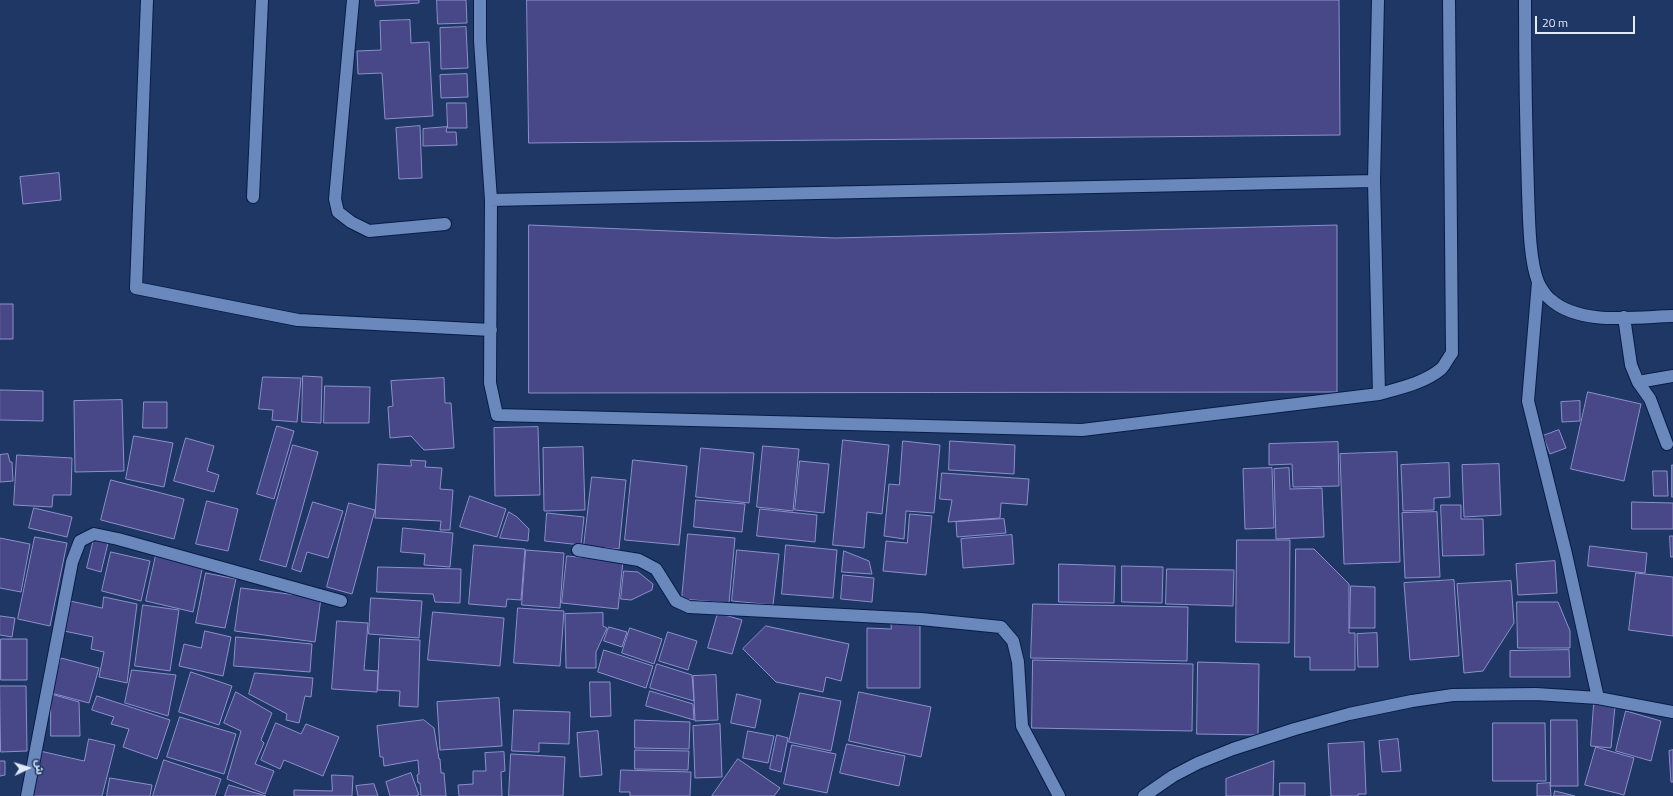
<!DOCTYPE html>
<html>
<head>
<meta charset="utf-8">
<style>
	body { margin:0 }
	#map { position:relative; width:1673px; height:796px; overflow:hidden; background:#1e3765; font-family:"Titillium Web","Noto Sans Arabic",sans-serif }
	canvas { display:block }
	.north { position:absolute; left:8px; top:748px; width:40px; height:40px; -webkit-text-stroke:3px #1e3765; paint-order:stroke; rotate:86deg; font-size:11px; font-weight:700; line-height:16px; text-align:center; color:#e0eafb }
	.north::after { content:''; display:block; margin:auto; width:14px; height:18px; background:#e0eafb; clip-path:polygon(50% 0,100% 100%,50% 72%,0 100%) }
	.scale { position:absolute; left:1535px; top:16px; width:100px; height:18px; box-sizing:border-box; border:2px solid #e0eafb; border-top:0; padding-left:5px; font-size:12px; line-height:14px; white-space:nowrap; color:#e0eafb; -webkit-text-stroke:3px #1e3765; paint-order:stroke }
</style>
</head>
<body>
<div id="map">
<canvas width="1673" height="796"></canvas>
<div class="north">ش</div>
<div class="scale">20 m</div>
</div>
<script>
const ctx = document.querySelector('canvas').getContext('2d');
ctx.lineJoin = 'round';
function fill(path, color) { ctx.fillStyle = color; ctx.fill(path, 'evenodd'); }
function stroke(path, color, width, dash) { ctx.strokeStyle = color; ctx.lineWidth = width; ctx.lineCap = dash ? 'butt' : 'round'; ctx.setLineDash(dash || []); ctx.stroke(path); }
const building = new Path2D(`
	M375,0H419V3L376,6Z
	M437,0H466L467,23L438,24Z
	M527,0H1339L1340,135L529,143Z
	M410,20L411,43L429,42L433,116L385,119L382,73L358,74L357,51L381,50L380,21Z
	M466,27L468,68L441,69L440,28Z
	M467,74L468,97L441,98L440,75Z
	M447,103H466L467,128H448Z
	M420,126L422,178L399,179L396,128Z
	M447,127L446,132H456L457,145L423,146V129Z
	M59,173L61,200L23,204L20,177Z
	M529,225L835,238L1337,225V392L529,393Z
	M0,304H13V339H0Z
	M303,376L322,377L321,423L302,422Z
	M263,377L301,378L297,422L272,420L273,410L259,409Z
	M444,378L445,403H451L454,448L424,450L411,436L390,438L388,407L393,406L391,381Z
	M325,386L370,387L369,423H324Z
	M0,390L43,391V421L0,420Z
	M1588,392L1641,404L1624,481L1571,469Z
	M122,400L124,471L75,472L74,401Z
	M1580,401V421L1562,422L1561,402Z
	M144,402H167V428H143Z
	M277,426L294,431L274,499L257,494Z
	M538,427L540,495L495,496L494,428Z
	M1559,430L1566,448L1550,454L1543,436Z
	M134,436L173,443L164,487L126,479Z
	M186,438L214,446L207,471L219,475L214,492L174,481Z
	M843,440L889,445L882,514L867,512L864,548L833,545Z
	M903,441L940,445L934,513L906,511L904,539L884,536L889,484L899,485Z
	M950,441L1015,445L1014,474L949,470Z
	M1338,442L1339,486L1293,487L1292,464L1269,465V444Z
	M293,445L318,452L286,567L260,560Z
	M763,446L799,449L793,511L757,507Z
	M583,447L585,510L544,511L543,448Z
	M701,448L754,453L749,503L696,497Z
	M1397,452L1400,562L1344,564L1340,454Z
	M8,454L10,462H12L13,481L0,482V455Z
	M17,455L72,458L71,495H53L52,507L14,505Z
	M411,460L426,461L425,467L442,468L440,489L453,490L450,530H440L441,521L375,518L378,464L411,466Z
	M633,460L687,466L679,545L625,540Z
	M800,461L829,464L824,513L795,510Z
	M1449,463L1450,497L1434,498V510L1403,511L1401,465Z
	M1499,464L1501,515L1464,517L1462,465Z
	M1672,465H1673V497H1672Z
	M1272,468L1274,528L1245,529L1243,469Z
	M1289,468L1290,489L1322,488L1324,537L1276,539L1274,469Z
	M1653,471H1667L1668,496H1654Z
	M942,473L1029,479L1027,505L1001,503L1000,518L948,522L952,500L940,499Z
	M592,477L626,480L619,549L584,546Z
	M111,480L184,499L174,539L101,520Z
	M470,496L506,509L497,537L460,527Z
	M696,500L745,504L742,532L694,527Z
	M207,501L238,509L228,551L196,544Z
	M313,502L343,511L328,558L307,552L301,572L292,569Z
	M1632,502L1673,503V529H1632Z
	M349,503L375,510L352,594L327,587Z
	M1441,505H1461V519H1483L1484,555L1443,556Z
	M34,508L72,517L67,537L29,528Z
	M760,509L817,515L815,542L757,536Z
	M509,512L517,517L529,529L528,541L500,538Z
	M1437,512L1440,577L1405,578L1402,513Z
	M547,513L584,517L581,545L545,541Z
	M910,514L932,516L926,575L883,571L886,541L907,543Z
	M1004,519L1006,533L957,537L956,522Z
	M403,528L453,533L450,567L424,565L425,554L401,552Z
	M688,534L735,538L729,603L682,599Z
	M1012,535L1014,564L963,568L961,539Z
	M1670,536H1673V557H1671Z
	M35,537L67,543L50,626L18,619Z
	M0,538L30,544L21,592L0,588Z
	M94,539L108,543L101,572L87,568Z
	M1237,540H1290L1289,643L1236,642Z
	M474,545L525,549L521,600L507,599L506,607L469,604Z
	M786,545L837,550L833,598L782,594Z
	M1590,546L1647,553L1645,573L1588,566Z
	M1296,549H1314L1349,584V633H1355V670H1310V657H1295Z
	M526,550L564,553L560,608L522,605Z
	M737,550L779,554L773,605L732,601Z
	M844,551L869,561L872,574L842,572Z
	M111,552L150,561L141,601L102,591Z
	M156,555L203,565L193,612L146,601Z
	M567,556L623,561L618,609L562,603Z
	M1555,561L1557,593L1518,595L1516,564Z
	M1059,564L1115,566L1114,603L1059,602Z
	M1122,566L1163,567L1162,603L1122,602Z
	M378,567L461,569L460,603L435,602L433,594L377,592Z
	M1167,569L1234,570L1233,606L1166,604Z
	M624,571L638,572L653,584L652,590L631,600L621,599Z
	M206,573L236,579L225,628L196,623Z
	M1636,573L1673,577V636L1629,630Z
	M843,575L874,578L872,602L841,599Z
	M1454,580L1459,656L1410,660L1404,583Z
	M1511,581L1514,623L1483,671L1464,673L1457,584Z
	M1351,586L1375,587V628H1350Z
	M241,588L321,598L315,642L235,631Z
	M104,597L137,604L127,683L99,677L104,652L91,649L93,637L64,631L70,601L102,608Z
	M371,598L422,601L419,638L369,634Z
	M1517,602H1558L1570,631V648H1518Z
	M1033,604L1188,607L1187,661L1031,658Z
	M143,605L179,610L170,671L135,666Z
	M518,608L564,611L560,666L514,663Z
	M433,612L504,618L500,666L428,660Z
	M603,613V626L607,628L596,652V668H566L565,614Z
	M718,613L742,620L732,654L708,648Z
	M0,616L15,618L12,637L0,635Z
	M337,621L368,623L364,670L378,671L377,692L332,689Z
	M891,621H920V688H867V628L891,629Z
	M766,626L849,644L841,681L826,677L823,692L776,682L743,649Z
	M609,627L627,632L622,647L604,641Z
	M630,628L662,639L654,664L622,653Z
	M205,631L231,637L223,676L179,666L184,644L201,648Z
	M668,632L697,641L688,670L659,661Z
	M1377,633L1378,667H1358L1357,634Z
	M236,637L312,644L310,672L234,666Z
	M380,638L420,640L418,707L399,706L400,691L378,690Z
	M1,639H27V680H1Z
	M604,650L653,666L646,688L598,672Z
	M1569,650L1570,677H1510V651Z
	M61,658L99,668L89,703L51,693Z
	M1033,660L1193,664L1192,731L1032,728Z
	M1198,662L1259,664L1258,735L1197,734Z
	M657,664L692,675L694,701L650,688Z
	M132,670L176,675L168,716L125,703Z
	M191,672L232,686L219,725L179,712Z
	M255,673L313,678L311,697L305,696L299,723L286,720L287,714L249,694Z
	M716,675L718,720L695,721L693,676Z
	M590,682H610L611,716L591,717Z
	M0,686H26L27,751L1,752Z
	M650,691L693,704L694,720L646,706Z
	M236,692L272,713L261,740L264,743L255,764L274,771L265,794L227,779L241,731L224,723Z
	M859,692L931,707L921,757L849,741Z
	M800,693L841,701L831,751L789,742Z
	M51,694L79,702L80,736H51Z
	M737,694L761,700L755,728L731,723Z
	M97,696L170,720L157,759L123,747L129,729L111,724L114,717L92,710Z
	M499,698L502,746L440,750L437,702Z
	M1594,704L1615,706L1611,748L1591,746Z
	M514,710L570,712L569,744L539,743V752L512,751Z
	M1626,711L1661,721L1651,761L1616,751Z
	M180,717L236,734L224,774L167,757Z
	M424,720L434,728L439,759H440L441,773H444L446,796H421L420,783H418L417,775L419,774L418,760L384,766L383,757H380L377,726Z
	M635,720L690,722L689,749L635,748Z
	M1551,720H1577L1578,786H1551Z
	M276,723L301,734L306,724L339,737L323,776L284,760L280,769L261,760Z
	M1493,723H1545L1546,781H1493Z
	M720,724L722,777L695,778L693,726Z
	M598,731L602,775L580,777L577,733Z
	M748,731L774,736L768,763L743,758Z
	M777,735L788,738L781,772L770,769Z
	M89,739L115,745L102,796H29L40,751L84,761Z
	M1398,739L1401,771L1382,772L1379,741Z
	M1364,742L1366,794H1358V796H1331L1328,744Z
	M847,744L905,756L899,786L840,773Z
	M792,745L836,754L827,793L784,784Z
	M1596,747L1634,758L1624,795L1585,785Z
	M635,750L689,751L688,770L635,769Z
	M1673,750V782H1671L1669,751Z
	M504,752L505,771L501,772L502,796H459L458,785L473,784V771H486L485,753Z
	M511,754L565,757L563,796H509Z
	M738,759L780,788L774,796H712Z
	M164,760L221,779L215,796H153Z
	M0,761H5V775L0,776Z
	M1274,761L1273,796H1226V779Z
	M621,770L691,772L690,796H630V792H620Z
	M411,773L419,795L415,796H390L386,782Z
	M332,775L353,776L352,796H294V790L332,791Z
	M110,778L152,785L150,796H107Z
	M1280,783H1305V796H1280Z
	M1550,783L1551,796H1537V784Z
	M374,784L378,796H358L356,786Z
	M229,785L266,796H225Z
	M1555,791L1575,796H1554Z`);
fill(building, '#484888');
stroke(building, '#8c90ca', 1);
const minor = new Path2D(`
	M147,0L136,288L298,320L491,330
	M353,0L335,199L338,212L351,222L369,231L445,224
	M480,0V41L491,200L490,383L497,415L1082,430L1379,394L1374,181L1378,0
	M1525,0C1525,64 1526,128 1528,191C1529,216 1529,259 1538,282C1540,287 1546,296 1550,299C1579,326 1636,317 1673,316
	M253,197L262,0
	M491,200L1374,181
	M1538,282L1528,401L1566,554L1598,698
	M1624,317L1631,365L1638,382L1673,376
	M1638,382L1650,399L1667,444
	M1379,394C1400,388 1424,383 1441,369C1445,365 1448,358 1452,353L1449,0
	M578,550L639,560L656,569L676,601L689,607L921,619L1001,627L1013,641L1018,662L1022,726L1059,796
	M27,796L72,562L80,541L94,534L118,539L341,601
	M1144,796L1173,776L1198,763L1233,749L1295,729L1349,714L1412,701L1453,695L1536,694L1598,698L1673,712`);
stroke(minor, '#061d48', 14);
stroke(minor, '#6b88bc', 12);
</script>
</body>
</html>
